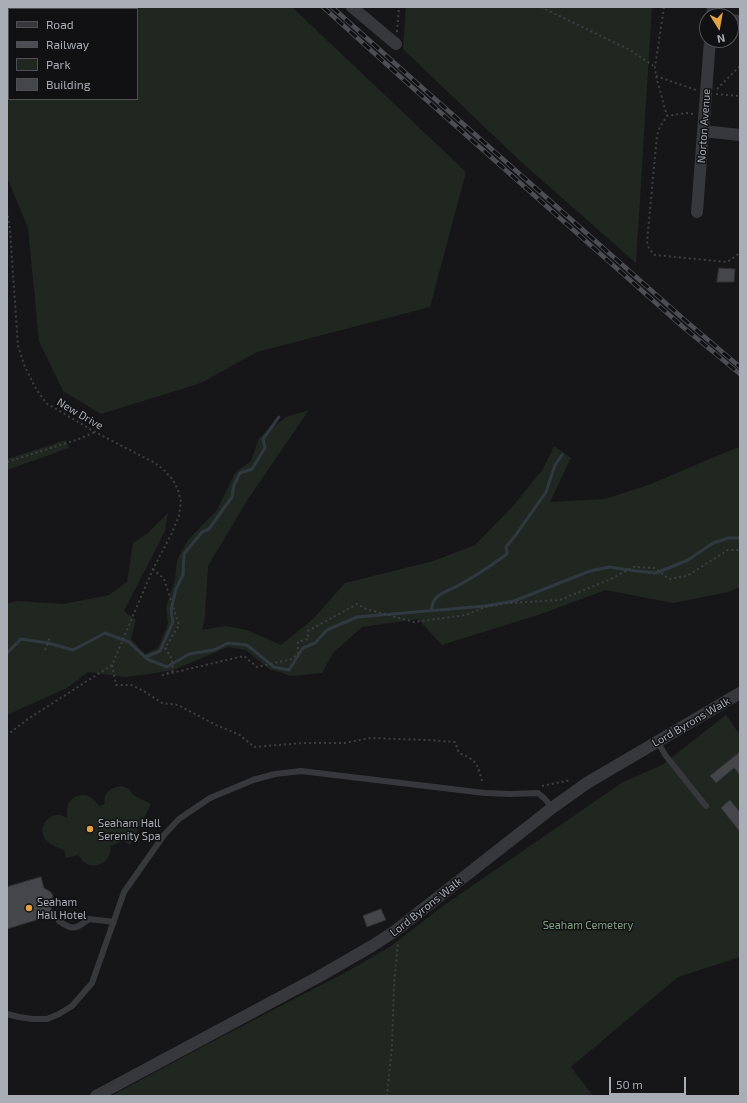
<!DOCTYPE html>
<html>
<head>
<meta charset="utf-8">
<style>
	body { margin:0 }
	#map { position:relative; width:747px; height:1103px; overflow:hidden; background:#161618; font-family:"Exo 2",sans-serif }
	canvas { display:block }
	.frame { position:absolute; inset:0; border:8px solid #a9aeb6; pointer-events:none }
	.legend { position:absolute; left:8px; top:8px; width:130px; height:92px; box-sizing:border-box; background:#111113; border:1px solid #4e5054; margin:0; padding:5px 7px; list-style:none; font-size:12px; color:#a9aeb6 }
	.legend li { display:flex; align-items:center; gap:8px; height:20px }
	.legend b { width:20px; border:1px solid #4e5054 }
	.north { position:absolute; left:699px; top:8px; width:40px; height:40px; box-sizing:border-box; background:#111113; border:1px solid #4e5054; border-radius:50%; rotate:169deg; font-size:11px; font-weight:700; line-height:16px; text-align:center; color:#a9aeb6 }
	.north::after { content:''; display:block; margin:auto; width:14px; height:18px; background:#e2a243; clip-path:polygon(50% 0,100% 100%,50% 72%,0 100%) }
	.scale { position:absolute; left:609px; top:1077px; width:77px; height:18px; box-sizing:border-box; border:2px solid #a9aeb6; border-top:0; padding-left:5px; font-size:12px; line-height:14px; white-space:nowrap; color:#a9aeb6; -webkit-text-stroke:3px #111113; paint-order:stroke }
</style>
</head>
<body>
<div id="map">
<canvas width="747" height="1103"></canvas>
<div class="frame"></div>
<ul class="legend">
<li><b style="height:5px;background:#37383c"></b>Road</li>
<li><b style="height:5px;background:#4c4e53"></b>Railway</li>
<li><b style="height:11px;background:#202721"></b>Park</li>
<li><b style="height:11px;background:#45464a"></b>Building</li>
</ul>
<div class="north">N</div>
<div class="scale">50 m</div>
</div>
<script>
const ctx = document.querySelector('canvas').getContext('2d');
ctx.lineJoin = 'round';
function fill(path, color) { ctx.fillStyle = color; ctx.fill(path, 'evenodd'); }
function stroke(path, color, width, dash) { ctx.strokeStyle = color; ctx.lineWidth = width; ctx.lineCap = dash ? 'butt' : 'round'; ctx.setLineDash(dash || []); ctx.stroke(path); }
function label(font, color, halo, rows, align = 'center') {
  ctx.font = font + ' "Exo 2",sans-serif'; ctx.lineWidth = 3; ctx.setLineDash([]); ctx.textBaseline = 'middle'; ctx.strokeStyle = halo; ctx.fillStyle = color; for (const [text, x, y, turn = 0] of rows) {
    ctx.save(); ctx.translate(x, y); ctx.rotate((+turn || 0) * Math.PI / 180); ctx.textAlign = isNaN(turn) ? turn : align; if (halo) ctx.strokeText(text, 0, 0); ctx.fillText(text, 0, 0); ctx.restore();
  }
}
fill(new Path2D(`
	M7,7H292L466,172L430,307L257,352L201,383L101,414L63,391L39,341L28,228L7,177ZM9,9H137V99H9Z
	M406,7H652L636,263L519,160L403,49Z
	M309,410L248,499L208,566L205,616L202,630L225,626L247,630L281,645L313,619L345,583L433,561L475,545L513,506L543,469L554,446L571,458L550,502L605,499L651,484L726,452L740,447V587L728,592L673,603L606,590L541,614L442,645L418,619L362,627L333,653L322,673L291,676L269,669L246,650L228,647L173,670L148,674L125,677L88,672L67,688L7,715V604L17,601L64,604L109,595L127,582L133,543L148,533L168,513L165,531L124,611L136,620L131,639L145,654L158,648L168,624L166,607L175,580L177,560L188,540L217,510L235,473L251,461L259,438L286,417Z
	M66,440L69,448L7,470V459Z
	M726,715L740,735V957L678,977L571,1067L593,1096H111L202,1047L348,971L391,946L443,906L623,782L662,765Z
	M121,786L129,789L133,795L151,804L130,845L123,841L110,846C110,848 111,850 110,852C109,861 99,867 90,865C85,864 81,859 78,855L66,858L64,850C58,848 52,845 47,841C36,831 47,812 61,815C63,816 65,817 67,818C67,814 66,809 68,805C69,801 73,798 77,796C88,793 93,798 99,806L105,804C103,792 110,788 121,786Z`), '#202721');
stroke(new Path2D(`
	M431,611C432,607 432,603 435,599C441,592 451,590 459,585C476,576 492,565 507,554L506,547L515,536L546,492L555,465L562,455
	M7,653L21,639L48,643L73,650L105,633L129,642L147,659L167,667L189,654L214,650L228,643L247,645L274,667L289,670L303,648L315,643L327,630L357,617L485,606L514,601L590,571L610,567L636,571L656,573L688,560L713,543L729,538H740
	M145,657L160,651L173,622L171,610L176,589L183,575L184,554L202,532L209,529L232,497L234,485L240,473L252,469L265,448L263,439L279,417`), '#30393f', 3);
const building = new Path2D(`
	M719,268L735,269L734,282H717Z
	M740,752V775L734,768L716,783L710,776Z
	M730,800L740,812V832L721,808Z
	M41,877L44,888L51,892L53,896L50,904L53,915L7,929V887Z
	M381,909L386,920L367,927L363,916Z`);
fill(building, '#45464a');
stroke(building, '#303033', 1);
stroke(new Path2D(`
	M541,7L630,50L655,67
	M664,7L655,67L656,76L667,116
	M397,32L399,7
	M656,76L696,90
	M717,89L740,66
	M716,94L740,96
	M693,114L686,113L667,116L660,127L657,135L647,242L649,249L655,255L727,262L740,253
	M7,211L10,230L18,346L25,367L35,387L46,403L95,432L155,463L165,471L173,480L178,490L181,502L179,516L171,535L153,569L112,665L28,719L7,735
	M7,462L79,439L95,432
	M153,569L164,579L179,625L165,648L172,659L173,671L163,675L244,656L257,667L292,659L298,654V642L308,639V631L357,604L366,609L414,622L466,615L485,607L509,603L560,600L611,579L634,567L655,568L669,579L687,576L728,550H740
	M45,650L50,637
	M112,665L116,685H131L142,690L162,703L178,705L216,725L240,735L254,747L303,743H345L370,738L428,740L455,742L459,753C479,761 477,765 483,784
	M542,786L571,780
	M387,1096L392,1047L394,983L398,942`), '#3d3f43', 2, [2, 3]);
stroke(new Path2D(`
	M657,741L666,756L706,806
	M59,921C73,931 76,929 89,919L114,922
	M7,1014L19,1017L32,1019H47L59,1014L72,1006L92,983L124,892L164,835L179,819L210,798L253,780L275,774L301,771L485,793L510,794L538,793L545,799L552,808`), '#37383c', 6);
stroke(new Path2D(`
	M352,7L396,44
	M712,16L713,7
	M731,20L740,21
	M703,131L740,135
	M697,212L710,40
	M96,1096L320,976L372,946L395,931L552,808L587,783L740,693`), '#37383c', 12);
const rail = new Path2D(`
	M323,7L405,81L683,327L740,374
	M332,7L409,76L687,322L740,367`);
stroke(rail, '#4c4e53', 4.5);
stroke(rail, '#111113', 3, [9]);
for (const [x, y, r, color] of [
	[90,829,4,"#e2a243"],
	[29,908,4,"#e2a243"]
]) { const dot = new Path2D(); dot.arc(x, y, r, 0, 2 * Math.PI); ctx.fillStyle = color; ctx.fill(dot); stroke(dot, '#111113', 1.5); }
label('11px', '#a9aeb6', '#111113', [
	["Norton Avenue",704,126,-86],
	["New Drive",80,414,30],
	["Lord Byrons Walk",691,722,-30],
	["Lord Byrons Walk",426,907,-38]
]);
label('11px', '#a9aeb6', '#111113', [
	["Seaham Hall",98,823],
	["Serenity Spa",98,836],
	["Seaham",37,902],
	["Hall Hotel",37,915]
], 'left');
label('11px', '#82a082', '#111113', [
	["Seaham Cemetery",588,925]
]);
</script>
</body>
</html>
